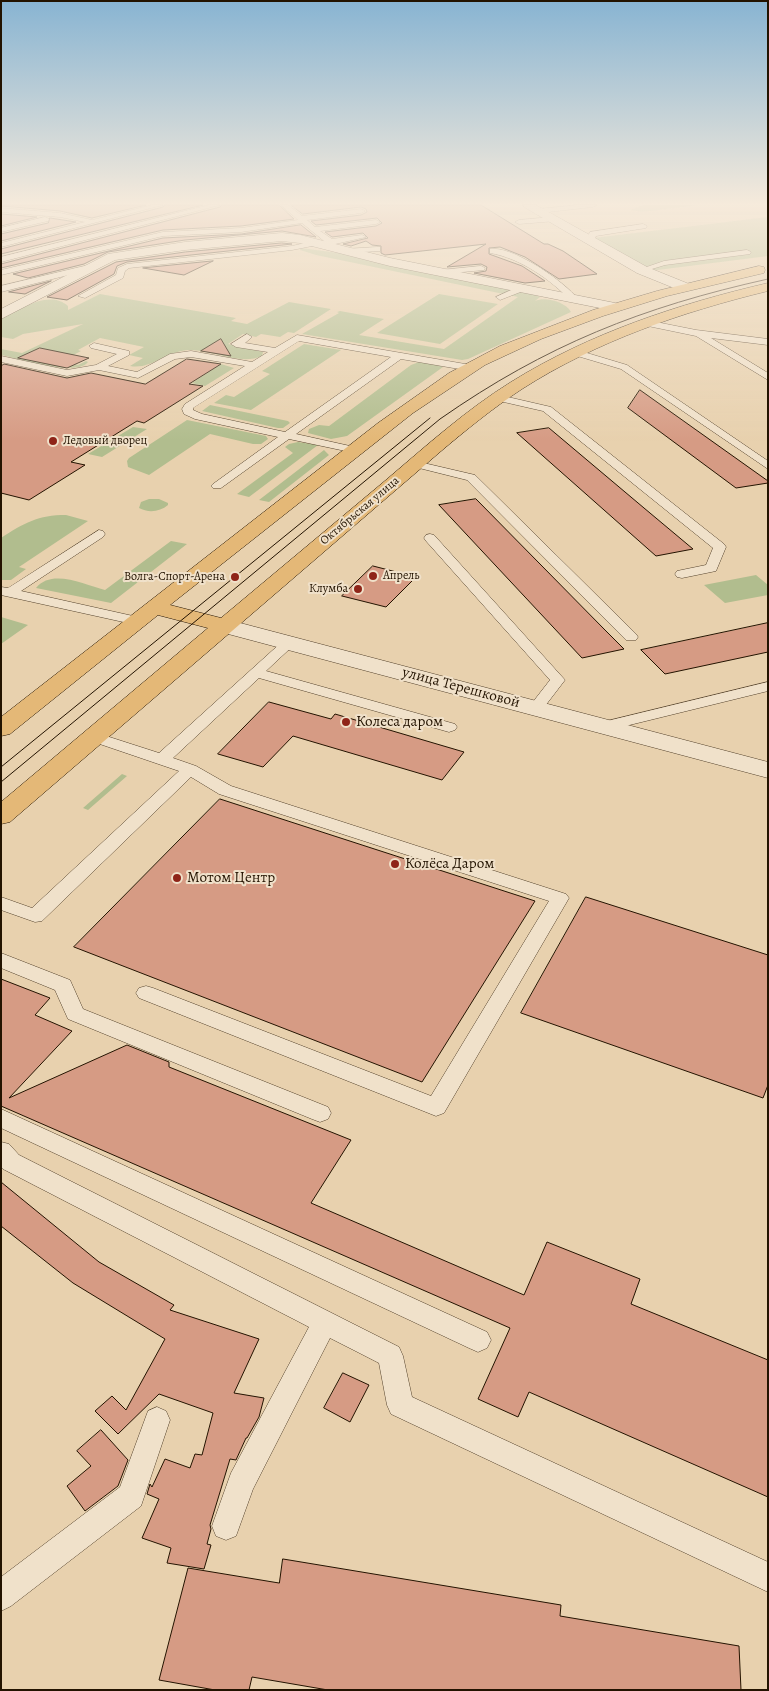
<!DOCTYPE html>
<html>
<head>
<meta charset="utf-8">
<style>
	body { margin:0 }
	#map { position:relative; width:769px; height:1691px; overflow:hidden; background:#e8d1ae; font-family:Alegreya,serif }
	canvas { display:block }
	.frame { position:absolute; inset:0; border:2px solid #231300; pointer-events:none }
</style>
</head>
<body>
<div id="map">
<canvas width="769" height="1691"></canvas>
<div class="frame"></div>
</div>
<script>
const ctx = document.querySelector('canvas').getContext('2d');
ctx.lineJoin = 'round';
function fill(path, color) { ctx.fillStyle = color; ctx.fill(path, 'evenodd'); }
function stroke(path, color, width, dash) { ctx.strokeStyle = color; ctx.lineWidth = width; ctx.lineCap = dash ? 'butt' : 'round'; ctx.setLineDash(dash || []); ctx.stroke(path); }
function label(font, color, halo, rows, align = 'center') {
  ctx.font = font + ' Alegreya,serif'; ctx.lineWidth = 4; ctx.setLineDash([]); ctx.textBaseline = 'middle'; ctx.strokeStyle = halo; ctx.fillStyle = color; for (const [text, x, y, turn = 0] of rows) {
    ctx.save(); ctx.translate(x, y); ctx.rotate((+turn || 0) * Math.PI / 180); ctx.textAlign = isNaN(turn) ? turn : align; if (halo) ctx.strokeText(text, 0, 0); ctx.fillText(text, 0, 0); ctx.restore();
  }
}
fill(new Path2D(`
	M643,205H699L642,212L630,210Z
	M768,217V256L650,271L593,238Z
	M301,248L339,253L533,294L540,297L535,301C545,296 566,302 571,312L468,359L462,360L302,334L339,313L337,312L340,311L384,319L359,335L444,349L518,297L316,255L300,250Z
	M100,294L236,318L231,321L247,324L289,302L331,309L294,333L288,332L280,337L261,334L256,337L243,334L228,344L263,352L262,356C239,366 212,349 189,350C167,351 151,370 130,366L143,358L129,355L144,347L100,338L78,350L81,351L62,361L78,365L86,361L88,362C77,377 19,359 1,355V349L22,353L83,324L23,334L13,339L1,337V319C20,310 48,289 68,306V310Z
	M439,294L498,304L440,344L377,333Z
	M304,344L341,350L251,410L214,403L226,395L234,397L270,374L262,371Z
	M419,362L435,364L443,367L347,436L331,439L308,433L309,429L319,425L329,426L411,365Z
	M221,364L234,368L205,386L192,383Z
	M210,405L288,421L290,423L283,428H278L202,411Z
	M187,420L266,436L268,439L261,444H253L210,434L149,475L128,467L127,461L129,458Z
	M133,427L147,429L102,457L88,454Z
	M298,442L318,445L249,497L237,494L293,453L285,447L289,444Z
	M324,450L329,455L269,502L259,500Z
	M149,499H159L168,503V505C160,512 148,513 139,508L141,502Z
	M66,515L88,521L19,567L26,569L11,580H1V538C24,523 38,515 66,515Z
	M171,541L187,544L111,603L36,588C52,568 85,585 105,590Z
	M756,575L768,585V595L725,603L704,585Z
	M1,617L28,625L1,644Z
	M122,774L127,776L88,810L83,808Z`), '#b1bd8e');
const building = new Path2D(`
	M1,205H146L92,218L60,211L1,206Z
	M165,205H203L1,254V249L163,207Z
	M222,205H279L294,219L241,226L163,230L1,268V264L220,207Z
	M291,205H481L544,244H548L563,251L597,274L559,279L525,257L500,247L489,248V254L522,266L545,281L525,283L474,273L486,271L487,267L481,264L447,267L486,244L385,255L381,253V246L372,245L366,241L351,246L343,244L368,238L363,233L332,237L325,232L376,226L382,223L377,218L316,225L311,221L361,215L367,212L366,209L361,207L303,214Z
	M1,214L37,217L1,226Z
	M50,218L76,222L1,241V234L48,223Z
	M301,225L316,237L282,231L185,240L108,252L84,264L28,278L13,274L163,238L241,234Z
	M282,243L292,244L127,262L117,266L114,274L67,300L47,297L116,262L185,252Z
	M213,261L184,275L143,268Z
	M51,281L25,294L9,292Z
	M221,339L231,356L201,351Z
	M40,348L89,358L67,368L18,358Z
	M187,359L221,364L189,384L203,386L144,423L137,421L71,462L85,465L29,500L1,493V366L4,364L67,378L91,373L145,384Z
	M640,390L768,481V483L736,488L628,408Z
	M549,428L644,508L693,549L656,556L517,433Z
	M476,499L605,630L624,649L582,658L439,505Z
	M373,566L416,577L386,607L342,596Z
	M768,623V652L665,674L641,650Z
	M269,702L331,719L335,714L464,752L442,780L293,736L263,767L218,754Z
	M220,799L535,901L422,1082L74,947Z
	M586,897L768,955V1085L763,1098L521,1013Z
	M1,979L50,998L35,1015L72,1031L9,1098L127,1045L169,1062V1067L351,1140L311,1203L524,1295L547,1242L640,1279L631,1304L768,1360V1497L529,1392L518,1417L478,1399L510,1328L1,1106Z
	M1,1182L99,1262L174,1305L170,1310L259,1339L234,1393L264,1398L259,1417L247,1438H246L236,1460L230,1459L210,1525L211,1529L207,1544L211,1545L204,1569L167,1563L171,1548L142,1538L159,1499L147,1494L150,1484L152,1487L165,1459L190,1468L195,1454L202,1455L213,1413L159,1394L118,1434L95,1411L112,1396L126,1410L165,1339L73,1283L1,1226Z
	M343,1373L369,1385L350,1422L324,1408Z
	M101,1430L128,1460L118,1486L85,1511L67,1486L91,1466L77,1451Z
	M283,1559L561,1605L560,1616L739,1646L741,1690H328L252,1677L249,1690H215L159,1680L188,1568L279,1583Z`);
fill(building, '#d69b84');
stroke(building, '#231300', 1);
const service = new Path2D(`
	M152,205H163L1,247V243L85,222L60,217L1,212V208L60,213L92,220Z
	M209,205H220L1,262V257Z
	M281,205H288L302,216L361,209L365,211L361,213L307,220L315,227L376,220L380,222L376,224L320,231L332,239L362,235L366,237L322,247L318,245L324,241L302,223L241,232L163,236L1,275V270L163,232L241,228L298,220Z
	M577,205H597L593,207L539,213L535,211L539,209Z
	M45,217L49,219L48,221L1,232V228Z
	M553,217L557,219L556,221L519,224L515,222L519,220Z
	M643,224L647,226L646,228L596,236L593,242H590L586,240L590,232Z
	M314,241H317V245L292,250L129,268L125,271L123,278L85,298L78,296L116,275L118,268L127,264L292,246Z
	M377,247H380V251L346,253L342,251L346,249Z
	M490,249C512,245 565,282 578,299L571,301C550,279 520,258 490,253Z
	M747,250L751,252L750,254L665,265L642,272L638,270L664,261Z
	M97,263H100V267L1,292V286Z
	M481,266L485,268L484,270L441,274L437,272L441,270Z
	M520,286L524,289L523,291L500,300L496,297Z
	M646,320L696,330L768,339V345L711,338L768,373V380L696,336L643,325V321Z
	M247,334L252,337L245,343L275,348L297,335L471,365L476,368L471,371L401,359L296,434L359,448L361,450L359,452L355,453L289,439L221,488H213L211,486L213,484L278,437L195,419L184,414L182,409L185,404L245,366L191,357L175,359L138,378L99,370L67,376L1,362V356L67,370L96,365L117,354L91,348L89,346L94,343L129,351V355L108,366L137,372L170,354L191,351L252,362L268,352L236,347L231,344ZM299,341L391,357L285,432L202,414L193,410V408Z
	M577,350L627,365L768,461V469L621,369L574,355V351Z
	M499,395L551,407L724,544L726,547L716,571L682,578L677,577L675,574L677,571L706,565L713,548L543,411L495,400L494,398Z
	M415,461L475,475L636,634L638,637L636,640H626L467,480L411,466L409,464Z
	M99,530L103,531L105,534L103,537L21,591L142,618L144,621L142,624L137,625L1,595V587L8,588Z
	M430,534L434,535L565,680L542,710H532L529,707L550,680L426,541L424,538L426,535Z
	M289,639L294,640L296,643L266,671L455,724L457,727L455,730L449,732L259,678L173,758L196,766L231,786L566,894L569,898L444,1113L436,1116L139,998L136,993L139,988L146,986L153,988L431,1096L549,901L219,794L191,777L42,921L35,922L1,910V897L32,908L179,771L88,740L86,737L88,734H100L159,753L284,640Z
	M768,682V691L605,731L599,729L597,726L599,723Z
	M1,953L70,980L83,1009L328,1107L331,1113L328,1119L320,1122L312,1119L68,1019L55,990L1,968Z
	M1,1109L487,1332L491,1340L487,1348L478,1352L469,1348L1,1128Z
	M1,1142L9,1144L19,1155L399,1347L403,1356L412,1397L768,1562V1592L391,1414L387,1405L379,1363L330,1338L253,1489L236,1536L226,1540L216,1536L212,1526L231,1473L309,1327L3,1169L1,1167Z
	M157,1407L166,1411L170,1420L141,1506L11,1606L1,1611V1577L120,1487L148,1411Z`);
const minor = new Path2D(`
	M523,205H536L647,267L689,284L691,287L684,291L679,290L637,273L524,207Z
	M282,233L300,235L390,258L615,303L622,307L615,311L390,266L300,243L282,241L185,250L115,260L1,319V309L108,254L185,242Z`);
const tertiary = new Path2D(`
	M225,619L768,762V778L217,631L214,626L217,621Z`);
const primary = new Path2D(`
	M759,266L764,267L765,270L764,273L667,296L603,316L541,339L485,365L413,413L170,605L221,618C276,572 331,526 386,480C426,446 466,410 511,382C590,333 678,304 768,283V291C682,312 597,341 522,389C493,408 466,430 440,452L10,822L1,824V802L208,628L158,615L10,734L1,736V717L378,423L449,373L500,346L593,310L657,291Z`);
stroke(service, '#54422c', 1);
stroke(minor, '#54422c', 1);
stroke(tertiary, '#54422c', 1);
stroke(primary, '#231300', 1);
fill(service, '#f0e1ca');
fill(minor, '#f0e1ca');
fill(tertiary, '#f0e1ca');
fill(primary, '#e4b877');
stroke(new Path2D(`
	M1,767L430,418
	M1,782L440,419C546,345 642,307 768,279`), '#231300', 1);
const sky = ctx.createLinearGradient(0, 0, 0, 441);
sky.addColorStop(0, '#88b4d2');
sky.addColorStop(0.46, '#f5eadb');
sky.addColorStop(1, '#f5eadb00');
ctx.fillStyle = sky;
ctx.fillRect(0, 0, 769, 441);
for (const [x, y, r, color] of [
	[53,441,5,"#8f2418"],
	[373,576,5,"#8f2418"],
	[235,577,5,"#8f2418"],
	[358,589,5,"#8f2418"],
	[346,722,5,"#8f2418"],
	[395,864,5,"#8f2418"],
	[177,878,5,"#8f2418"]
]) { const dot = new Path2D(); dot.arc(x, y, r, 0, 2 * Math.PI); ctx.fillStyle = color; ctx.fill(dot); stroke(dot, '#f0e1ca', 2); }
label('12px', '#231300', '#f0e1ca', [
	["Ледовый дворец",63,441],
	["Апрель",383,576],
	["Волга-Спорт-Арена",225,577,"right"],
	["Клумба",348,589,"right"]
], 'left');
label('12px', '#231300', '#f0e1ca', [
	["Октябрьская улица",360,511,-40]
]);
label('15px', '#231300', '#f0e1ca', [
	["улица Терешковой",461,688,15]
]);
label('15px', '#231300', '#f0e1ca', [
	["Колеса даром",356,722],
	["Колёса Даром",405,864],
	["Мотом Центр",187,878]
], 'left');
</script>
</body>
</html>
